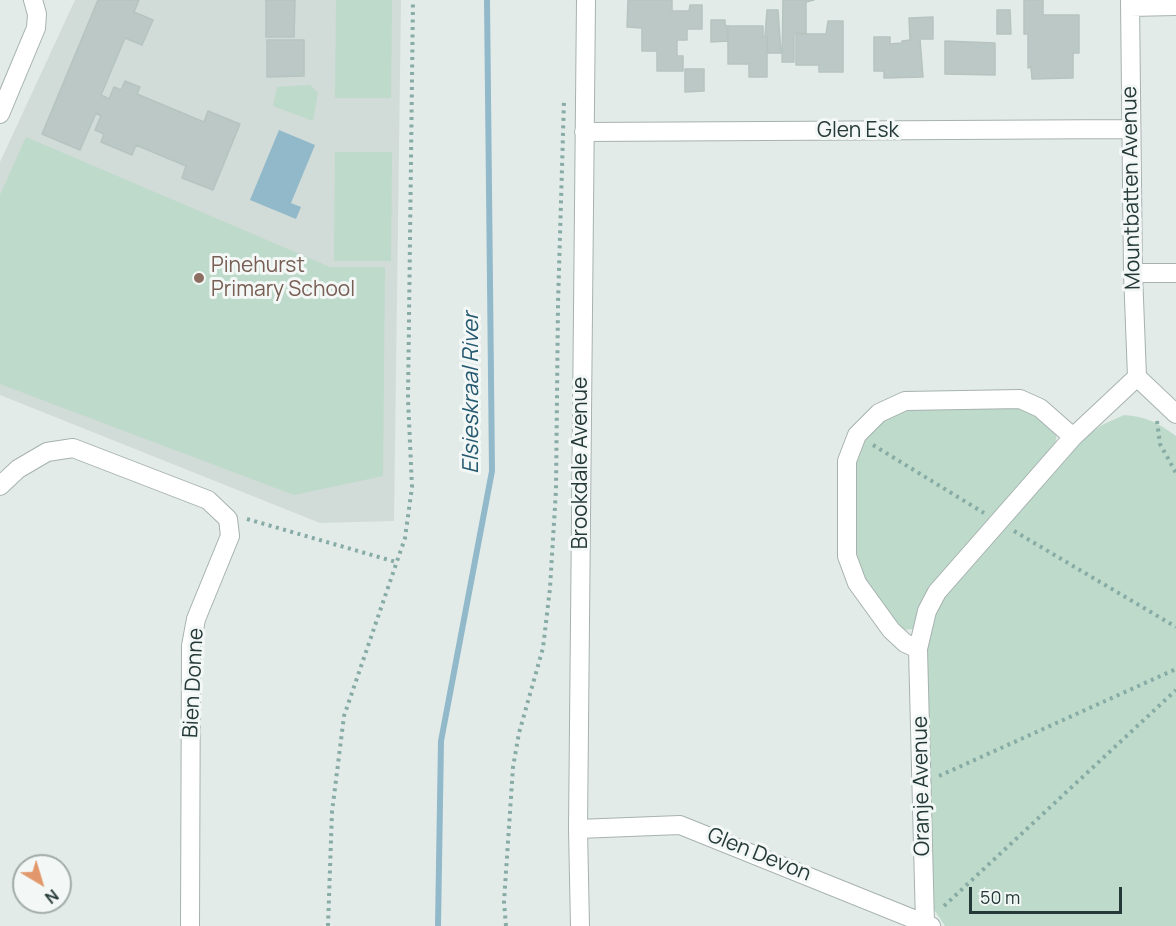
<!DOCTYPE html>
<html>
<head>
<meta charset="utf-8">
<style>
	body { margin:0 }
	#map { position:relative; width:1176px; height:926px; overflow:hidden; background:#e3ebe9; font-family:Manrope,sans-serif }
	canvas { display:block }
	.north { position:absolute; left:12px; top:854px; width:60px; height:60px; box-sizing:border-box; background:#f3f8f6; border:2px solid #a1acaa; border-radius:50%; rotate:142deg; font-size:16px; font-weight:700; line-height:24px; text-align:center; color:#253a38 }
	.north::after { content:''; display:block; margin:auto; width:21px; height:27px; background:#e2986a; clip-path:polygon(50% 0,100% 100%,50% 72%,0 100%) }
	.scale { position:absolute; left:969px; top:887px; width:153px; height:27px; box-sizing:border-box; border:3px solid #253a38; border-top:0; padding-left:8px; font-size:18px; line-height:21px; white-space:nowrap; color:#253a38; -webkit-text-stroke:4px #f3f8f6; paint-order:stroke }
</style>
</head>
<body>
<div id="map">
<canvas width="1176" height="926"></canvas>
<div class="north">N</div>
<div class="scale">50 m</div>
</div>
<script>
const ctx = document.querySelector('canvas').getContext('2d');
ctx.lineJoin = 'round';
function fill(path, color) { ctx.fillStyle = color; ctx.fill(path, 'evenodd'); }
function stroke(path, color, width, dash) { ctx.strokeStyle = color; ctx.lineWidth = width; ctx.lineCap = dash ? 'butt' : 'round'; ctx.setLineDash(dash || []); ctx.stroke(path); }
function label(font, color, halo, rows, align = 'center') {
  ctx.font = font + ' Manrope,sans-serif'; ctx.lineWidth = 6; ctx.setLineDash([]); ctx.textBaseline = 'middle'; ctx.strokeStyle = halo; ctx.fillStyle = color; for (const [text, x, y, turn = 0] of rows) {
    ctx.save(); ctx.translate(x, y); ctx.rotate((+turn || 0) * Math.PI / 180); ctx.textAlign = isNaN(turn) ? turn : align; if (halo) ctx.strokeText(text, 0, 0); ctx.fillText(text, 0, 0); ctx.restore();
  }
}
fill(new Path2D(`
	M75,0H401L394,521L320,523L0,395V162Z`), '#d1dbd8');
fill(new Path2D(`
	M336,0H392L391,98H335Z
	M310,85L318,93L313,121L273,106L277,87Z
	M26,137L330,267H385L383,476L294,495L0,384V195Z
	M335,152H392L391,261H334Z
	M1020,404L1057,431L1055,448L919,624L913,629L903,630L874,601L852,556L854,467L863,443L880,422L902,409Z
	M1124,415C1145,416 1159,423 1176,436V926H945L931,905L926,663L932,619L945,597L1083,439L1102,425Z`), '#bedaca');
fill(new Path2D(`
	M279,130L315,145L291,203L301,207L296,219L250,200Z`), '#91b9ca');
stroke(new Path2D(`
	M438,926L441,741L492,471L487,0`), '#91b9ca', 6);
const building = new Path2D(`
	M98,0H139L134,12L153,20L142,45L125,38L101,95L109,99L114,87L121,90L125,81L140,87L137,94L204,122L208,111L240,124L213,190L182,178L186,166L136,145L132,155L101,142L104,134L95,130L101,116L96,113L80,150L42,134Z
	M266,0H295L294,37H266Z
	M628,0H672V11H689L690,5H702V29H687V40H677V56H683V71H657V51H642V28L627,27Z
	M783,0H814L806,2V33H794V62H782Z
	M1024,0H1043V15H1079V53H1073V78L1032,79L1031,67L1028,68V34H1024Z
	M767,10H778L781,53H768L767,36H765Z
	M997,10H1010L1011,34H997Z
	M933,17V39H920L923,77L884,78V71H874V37H890V44L902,43V41L910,40L909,18Z
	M711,20H725V25L727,26L728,41L711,42Z
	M828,21H843V72H819V65H796V34H826Z
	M728,26H763V37H767V77H749V64H728Z
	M267,40H304V76L267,77Z
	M945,41L995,43V75L945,74Z
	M685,69H704V91L685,92Z`);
fill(building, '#bcc8c5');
stroke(building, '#b6c4c0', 1.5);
const street = new Path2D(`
	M1130,0L1133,273L1137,377
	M1130,7L1176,6
	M0,114L36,28L37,14L33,0
	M584,132L1131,129
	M1133,273H1176
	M1137,377L1176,414
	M0,486L18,469L47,452L73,448L208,500L228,519L230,536L196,619L191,646L190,926
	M918,649L905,643L891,630L857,583L847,556V461L857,435L879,413L905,401L1020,399L1040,408L1073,437
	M578,829L680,825L931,926
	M925,924L918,649L927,611L937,592L1073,437L1137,377
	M580,926L578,829L586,0`);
stroke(street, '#a6b2b0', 20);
stroke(new Path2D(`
	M1157,421L1160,444L1176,473
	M873,445L984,513
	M247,519L396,562
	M1014,531L1176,627
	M939,776L1176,669
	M944,906L1176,690
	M328,926L332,812L344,716L405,538L412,487L408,399L413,0
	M506,926L504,902L513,767L519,733L543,648L550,588L556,490L558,303L564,100`), '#87aba5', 4, [3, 4.5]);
stroke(street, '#fff', 18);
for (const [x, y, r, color] of [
	[199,278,6,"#8d6e63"]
]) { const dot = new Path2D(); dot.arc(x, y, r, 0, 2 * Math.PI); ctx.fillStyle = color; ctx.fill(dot); stroke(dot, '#f3f8f6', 2); }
label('21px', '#253a38', '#f3f8f6', [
	["Glen Esk",858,131],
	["Mountbatten Avenue",1132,188,-91],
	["Brookdale Avenue",581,463,-90],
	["Bien Donne",194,683,-87],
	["Oranje Avenue",922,786,-91],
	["Glen Devon",759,855,22]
]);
label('21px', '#785e54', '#f3f8f6', [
	["Pinehurst",211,266],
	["Primary School",211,290]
], 'left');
label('italic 22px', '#255970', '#f3f8f6', [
	["Elsieskraal River",472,393,-90]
]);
</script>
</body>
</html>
